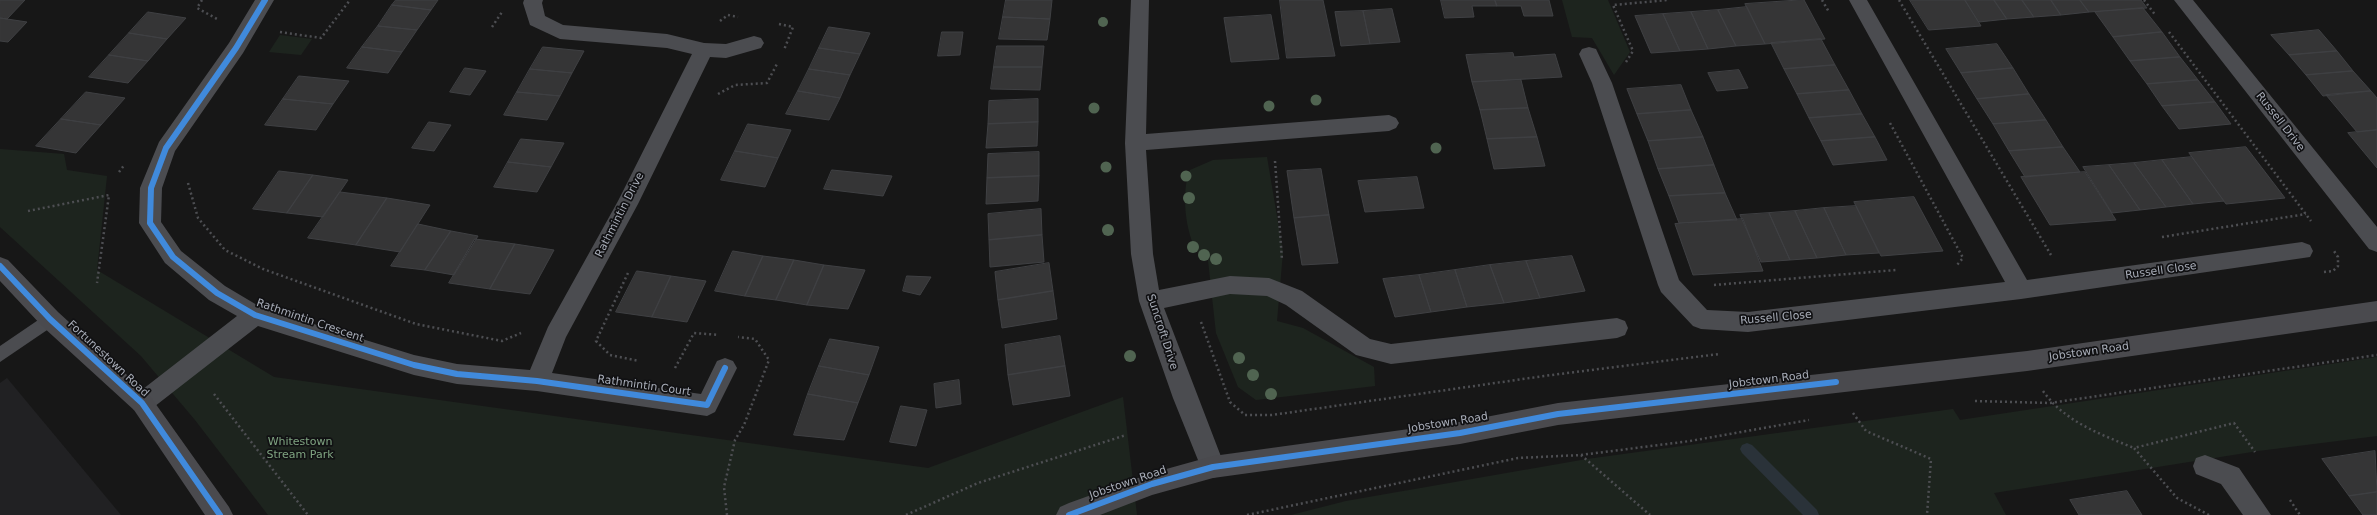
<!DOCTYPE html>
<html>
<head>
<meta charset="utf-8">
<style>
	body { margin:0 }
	canvas { display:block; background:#171717 }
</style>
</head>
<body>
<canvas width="2377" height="515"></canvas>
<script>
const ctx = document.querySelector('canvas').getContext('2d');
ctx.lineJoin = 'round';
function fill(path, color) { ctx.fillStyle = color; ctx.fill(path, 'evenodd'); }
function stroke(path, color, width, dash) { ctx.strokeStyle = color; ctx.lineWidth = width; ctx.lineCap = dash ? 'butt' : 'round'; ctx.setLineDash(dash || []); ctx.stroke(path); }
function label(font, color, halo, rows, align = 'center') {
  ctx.font = font + ' "DejaVu Sans",sans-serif'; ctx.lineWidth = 3.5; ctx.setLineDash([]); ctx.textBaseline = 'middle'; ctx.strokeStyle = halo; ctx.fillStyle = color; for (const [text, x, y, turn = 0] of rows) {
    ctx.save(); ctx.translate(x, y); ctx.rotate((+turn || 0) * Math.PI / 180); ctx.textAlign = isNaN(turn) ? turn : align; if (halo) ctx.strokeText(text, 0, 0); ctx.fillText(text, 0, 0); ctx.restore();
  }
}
fill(new Path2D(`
	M7,378L121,515H0V383Z`), '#212123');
fill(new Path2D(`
	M1562,0H1608L1630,52L1614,75L1592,38L1572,37Z
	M280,35L312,39L301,55L269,52Z
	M0,149L64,154L67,170L107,176L97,270L274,377L928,468L1123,397L1137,515H268L195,420L141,356L0,227Z
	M1267,157L1283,252L1277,321L1303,328L1374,367L1375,386L1256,400L1238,387L1216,333L1208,260C1205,258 1200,256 1198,253C1185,234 1181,190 1190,170L1213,160Z
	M2377,357V436L2258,451L1994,493L2006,515H1291L1346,501L1587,459L1953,409L1960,420Z`), '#1d241e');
fill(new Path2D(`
	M1747,443L1752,445L1817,510L1819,515H1803L1742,453L1740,449L1742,445Z`), '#2a3239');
const building = new Path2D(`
	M0,0H25L7,19L0,18Z
	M396,0H438L431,10L392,5Z
	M1006,0H1052L1050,19L1003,17Z
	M1280,0H1323L1335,56L1287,58Z
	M1441,0H1495L1497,6H1472L1474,17L1445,18Z
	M1495,0H1549L1553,16H1524L1521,6H1497Z
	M1804,0L1825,39L1765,44L1745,4Z
	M1910,0H1965L1981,26L1929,30Z
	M1965,0H1994L2007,19L1979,22Z
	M1994,0H2022L2034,17L2007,19Z
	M2022,0H2051L2061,15L2034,17Z
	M2051,0H2080L2089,12L2061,15Z
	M2080,0H2141L2147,8L2089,12Z
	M392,5L431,10L417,30L378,26Z
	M1747,7L1765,44L1736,46L1718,10Z
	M2143,8L2162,32L2113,37L2095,12Z
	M1392,9L1400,42L1370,44L1363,11Z
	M1718,10L1736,46L1708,49L1691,12Z
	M1363,11L1370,44L1341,46L1335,12Z
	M148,12L186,18L167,39L129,33Z
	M1691,12L1708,49L1680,51L1663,14Z
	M1663,14L1680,51L1651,53L1635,16Z
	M1271,15L1279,59L1231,62L1224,18Z
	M1003,17L1050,19L1047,40L999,39Z
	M0,18L7,19L27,22L8,42L0,41Z
	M378,26L417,30L402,52L362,47Z
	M829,27L870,33L860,54L819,48Z
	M2319,30L2337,51L2289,55L2271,35Z
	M942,32H963L960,55L938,56Z
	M2162,32L2180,57L2130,61L2113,37Z
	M129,33L167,39L148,61L109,55Z
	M1821,39L1835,65L1784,69L1771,43Z
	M1997,44L2013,68L1961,73L1946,49Z
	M997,46H1044L1042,67H994Z
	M362,47L402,52L388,73L347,68Z
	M543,47L584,51L572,73L530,69Z
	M819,48L860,54L850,75L809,69Z
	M2337,51L2353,71L2306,75L2289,55Z
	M1513,53L1514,57L1555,54L1562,77L1472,82L1466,55Z
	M109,55L148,61L128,83L89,77Z
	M2180,57L2198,80L2147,84L2130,61Z
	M1835,65L1849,90L1797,94L1784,69Z
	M994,67H1042L1040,90L991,89Z
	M465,68L486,71L470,95L450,92Z
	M2013,68L2029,94L1977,99L1961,73Z
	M530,69L572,73L560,96L517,92Z
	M809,69L850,75L840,98L798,91Z
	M1739,70L1748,88L1717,91L1708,73Z
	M2353,71L2371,91L2323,96L2306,75Z
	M299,76L349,81L333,104L283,99Z
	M1521,80L1528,108L1480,110L1472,82Z
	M2198,80L2215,102L2162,106L2147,84Z
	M1681,85L1691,110L1637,114L1627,89Z
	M1849,90L1862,114L1809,118L1797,94Z
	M798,91L840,98L829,120L786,114Z
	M2371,91L2377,98V130L2357,132L2326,95Z
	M86,92L125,98L101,125L61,119Z
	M517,92L560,96L547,120L504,115Z
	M2029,94L2046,120L1993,124L1977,99Z
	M283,99L333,104L316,130L265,125Z
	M1038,99V122L988,124L989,101Z
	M2215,102L2231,124L2179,129L2162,106Z
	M1528,108L1537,137L1487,139L1480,110Z
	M1691,110L1703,137L1648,141L1637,114Z
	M1862,114L1875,137L1821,141L1809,118Z
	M61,119L101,125L76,153L36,146Z
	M2046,120L2063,147L2009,151L1993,124Z
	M429,122L451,125L434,151L412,148Z
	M1038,122L1037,146L986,148L988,124Z
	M748,124L791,130L778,158L735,151Z
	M2377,130V168L2348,133Z
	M1537,137L1545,166L1494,169L1487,139Z
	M1703,137L1714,165L1658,169L1648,141Z
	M1875,137L1887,160L1833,165L1821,141Z
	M521,139L564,143L551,167L508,162Z
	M2063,147L2080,172L2025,177L2009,151Z
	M2246,147L2285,198L2226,204L2189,153Z
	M735,151L778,158L765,187L721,180Z
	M1039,152V176L987,178L988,154Z
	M2192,157L2224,201L2193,204L2162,160Z
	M2162,160L2193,204L2166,207L2134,163Z
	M508,162L551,167L537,192L494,187Z
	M2134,163L2166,207L2140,210L2109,165Z
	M1714,165L1725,193L1669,196L1658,169Z
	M2109,165L2140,210L2112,213L2083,167Z
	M1321,169L1329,215L1294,218L1287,171Z
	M832,170L892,176L883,196L824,189Z
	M279,171L313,175L287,213L253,209Z
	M2085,172L2116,220L2050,225L2021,177Z
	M313,175L348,180L323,217L287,213Z
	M1039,176L1038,201L986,204L987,178Z
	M1417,177L1424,208L1365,212L1358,181Z
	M340,192L387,198L356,245L308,238Z
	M1725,193L1737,220L1679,223L1669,196Z
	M1914,197L1943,251L1881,256L1854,202Z
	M387,198L430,205L400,252L356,245Z
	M1856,206L1879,253L1846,255L1824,208Z
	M1824,208L1846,255L1817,258L1795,211Z
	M1041,209L1042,235L989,240L988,214Z
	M1795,211L1817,258L1790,260L1769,213Z
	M1769,213L1790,260L1761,262L1740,215Z
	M1329,215L1338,263L1302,265L1294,218Z
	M1743,219L1763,271L1693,275L1675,224Z
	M418,224L451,231L425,270L391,266Z
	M451,231L478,236L454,275L425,270Z
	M1042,235L1044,262L990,267L989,240Z
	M475,239L515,244L490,289L449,283Z
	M515,244L554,250L530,294L490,289Z
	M733,251L763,256L745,296L715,291Z
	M763,256L794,260L776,300L745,296Z
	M1572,256L1585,291L1540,298L1526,261Z
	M794,260L824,265L807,305L776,300Z
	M1526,261L1540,298L1504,303L1490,265Z
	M1049,263L1053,291L998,300L995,272Z
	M824,265L865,270L848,309L807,305Z
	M1490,265L1504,303L1467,307L1455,270Z
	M1455,270L1467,307L1431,312L1419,275Z
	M637,271L671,276L652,317L616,312Z
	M1419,275L1431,312L1395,317L1383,279Z
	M671,276L706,281L687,322L652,317Z
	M907,276L931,277L920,295L903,291Z
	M1053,291L1057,319L1002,328L998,300Z
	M1060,336L1065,366L1008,375L1005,345Z
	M830,339L879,347L869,375L819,366Z
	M819,366L869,375L858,403L808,394Z
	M1065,366L1070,396L1013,405L1008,375Z
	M959,380L961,404L936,408L934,384Z
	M808,394L858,403L844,440L794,435Z
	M901,406L927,410L916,446L890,442Z
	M2375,451L2377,492L2349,496L2322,459Z
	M2127,491L2142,515H2079L2070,500Z
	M2377,492V515H2363L2349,496Z`);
fill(building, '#353536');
stroke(building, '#3f4043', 1);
stroke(new Path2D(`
	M202,0L197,8L219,20
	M1822,0L1829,12
	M1899,0L2051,255
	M2144,0L2156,16
	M720,21L728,15L738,17
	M779,24L793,27L784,50
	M492,27L502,12
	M280,32L321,38L350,0
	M2169,32L2311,221
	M1626,62L1633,51L1613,5L1668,0
	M718,94L735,85L767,83L778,62
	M1890,123L1963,258L1957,265
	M1275,161L1282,260
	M119,172L125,164
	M188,183L198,218L225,250L263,269L416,324L502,341L521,333
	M28,211L109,195L97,283
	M2162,237L2306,214
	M2324,272L2333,271L2338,266V257L2334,251
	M628,273L596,341L610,355L639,361
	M1714,285L1896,270
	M1201,322L1230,402L1245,415H1272L1544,376L1719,354
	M675,368L694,333L719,335
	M2043,391C2065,422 2100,434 2134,448
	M214,394L308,515
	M1975,401L2050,403L2377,355
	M1853,413L1866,431L1931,459L1927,515
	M1581,455L1650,515
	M2290,500L2300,515
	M727,515L724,487L735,440L744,425L769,360L755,339L738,337
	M906,515L978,483L1126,435
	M1247,515L1518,458L1581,455L1690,441L1809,420
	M2209,515L2177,498L2134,448L2234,423L2255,452`), '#4d4e52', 2.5, [2, 3]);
fill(new Path2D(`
	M50,312L56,314L58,319L56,324L0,362V346Z`), '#4b4c50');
fill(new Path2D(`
	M255,0H274L243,53L175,151L162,188L161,222L181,251L225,286L262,308L414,355L457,364L530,370L548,327L618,201L692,54L667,48L560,39L530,25L523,3L524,0H543L542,3L545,16L563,25L667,34L704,43L726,44L754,36L761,38L764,43L761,48L726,58L710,57L638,204L566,337L552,373L701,394L717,361L725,358L733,361L737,368L715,412L707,416L537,391L457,384L414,375L258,326L150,410L142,413L134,410L130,403L134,396L237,316L209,300L165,263L139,223L140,188L159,142L229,43Z
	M1131,0H1149L1146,134L1389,115L1396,118L1399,123L1396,128L1389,131L1146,150L1153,254L1159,290L1230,276L1269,278L1302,291L1370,339L1391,344L1617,318L1625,321L1628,328L1625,335L1617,338L1391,364L1356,355L1286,305L1267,296L1230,294L1164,308L1225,467L1222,475L1213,478L1204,475L1173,398L1139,301L1131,254L1125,143Z
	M1849,0H1867L2027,280L2302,242L2310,245L2313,251L2310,257L2021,299L1748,332L1701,329L1693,326L1661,292L1658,285L1592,83L1579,54L1582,49L1589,47L1596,49L1612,83L1679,280L1707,310L1748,312L2005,282Z
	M2174,0H2193L2377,227V252L2369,249Z
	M2205,455L2239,468L2271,515H2243L2221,484L2196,474L2193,466L2196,458Z`), '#4b4c50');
fill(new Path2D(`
	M0,257L8,260L58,312L150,396L229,507L233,515H205L134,410L42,326L0,281Z
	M2377,301V321L2027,371L1558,425L1460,444L1213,478L1152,495L1100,515H1056L1060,507L1069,503L1152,473L1213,456L1460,422L1558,403L2027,351Z`), '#4a4a4e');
stroke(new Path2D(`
	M265,0L236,48L166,148L151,188L150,223L173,257L217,293L255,315L414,365L457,374L537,381L707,405L725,368
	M0,266L50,319L142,403L220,515
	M1069,515L1152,484L1213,467L1460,433L1558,414L1836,382`), '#408adc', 6);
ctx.fillStyle = '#506451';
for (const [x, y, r] of [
	[1103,22,5],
	[1316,100,5.5],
	[1269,106,5.5],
	[1094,108,5.5],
	[1436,148,5.5],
	[1106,167,5.5],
	[1186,176,5.5],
	[1189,198,6],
	[1108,230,6],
	[1193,247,6],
	[1204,255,6],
	[1216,259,6],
	[1130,356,6],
	[1239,358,6],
	[1253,375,6],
	[1271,394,6]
]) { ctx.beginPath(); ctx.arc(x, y, r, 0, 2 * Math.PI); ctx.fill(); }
label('11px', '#a8adb8', '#111113', [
	["Russell Drive",2280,122,52],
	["Rathmintin Drive",620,215,-63],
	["Russell Close",2161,271,-8],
	["Russell Close",1776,318,-5],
	["Rathmintin Crescent",310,321,19],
	["Suncroft Drive",1162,332,72],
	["Jobstown Road",2089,352,-8],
	["Fortunestown Road",108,359,43],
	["Jobstown Road",1769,380,-7],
	["Rathmintin Court",644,386,8],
	["Jobstown Road",1448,423,-9],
	["Jobstown Road",1128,483,-19]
]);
label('11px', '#7fa381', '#111113', [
	["Whitestown",300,442],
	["Stream Park",300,455]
]);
</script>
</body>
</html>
